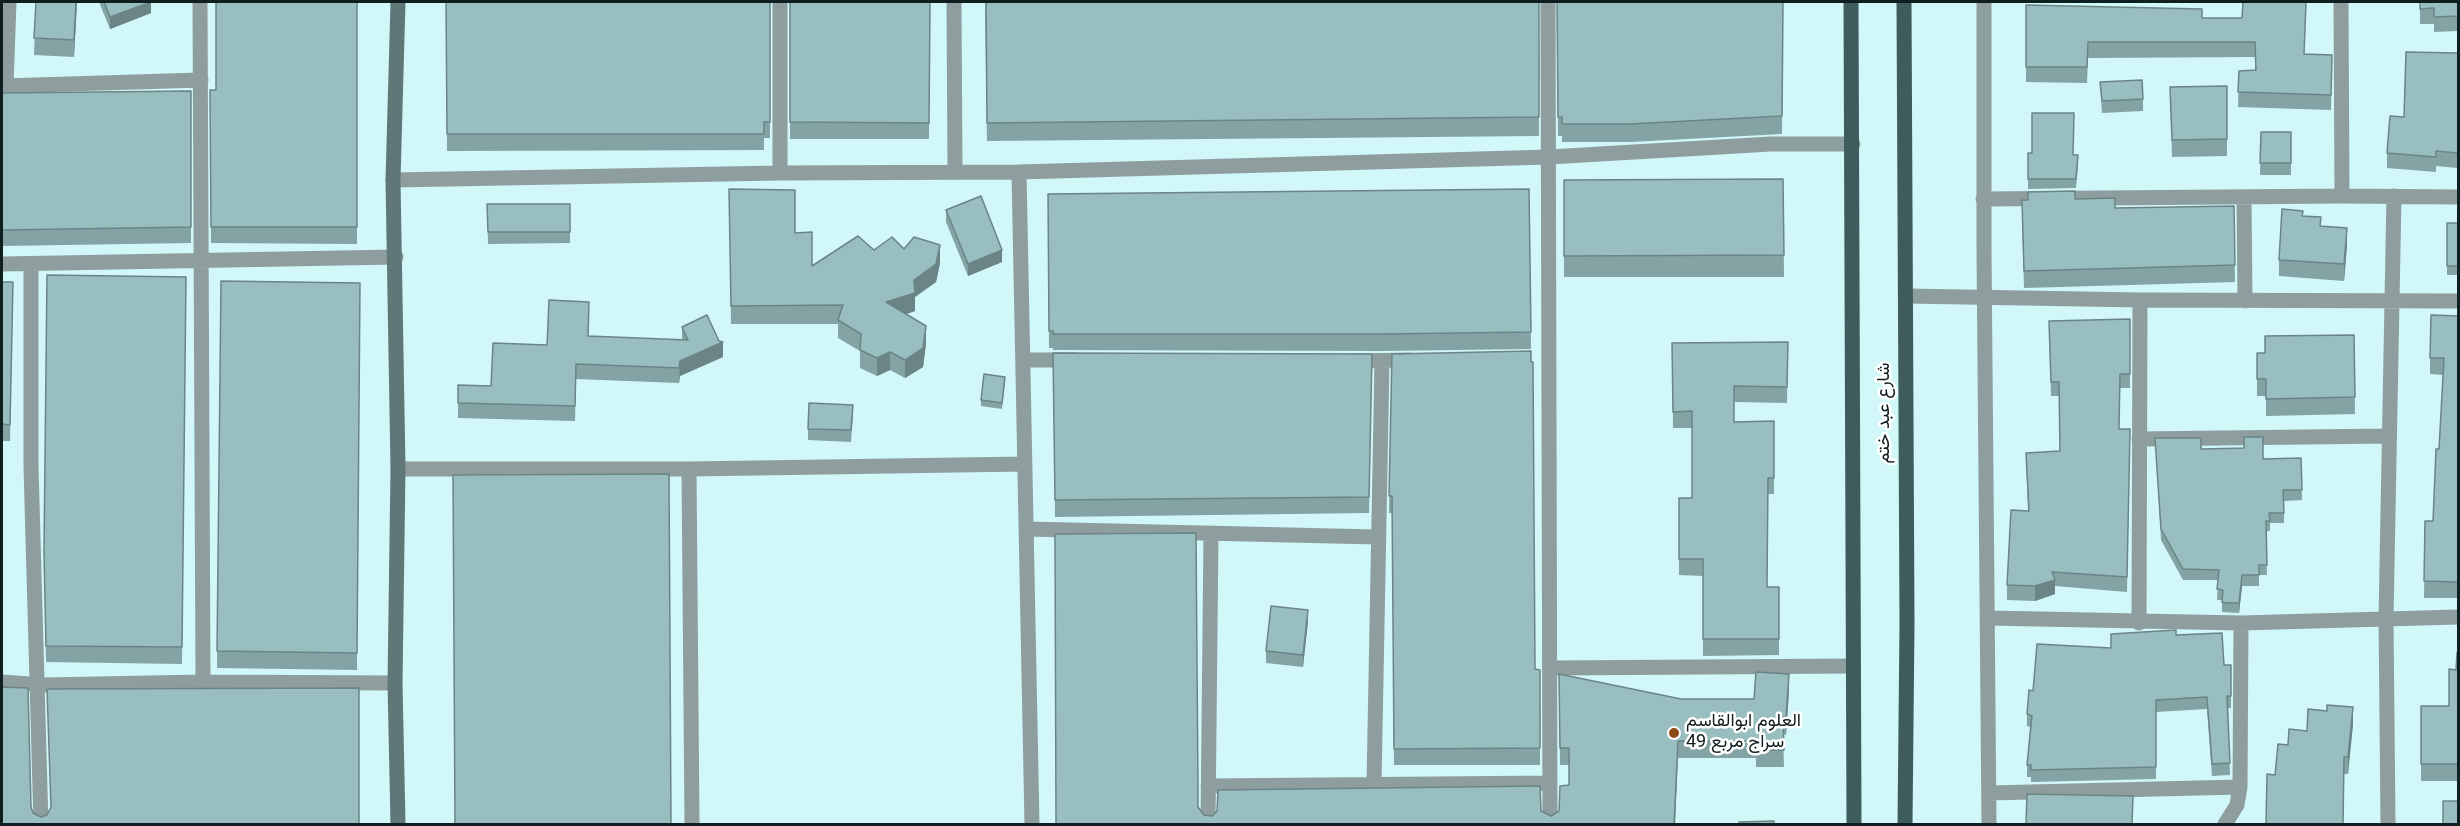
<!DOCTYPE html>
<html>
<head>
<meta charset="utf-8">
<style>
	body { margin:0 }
	#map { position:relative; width:2460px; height:826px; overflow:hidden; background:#d1f7f9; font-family:Georgia,serif }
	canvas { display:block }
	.frame { position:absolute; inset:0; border:3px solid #0f1e1e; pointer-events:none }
</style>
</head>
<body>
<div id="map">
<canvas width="2460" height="826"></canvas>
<div class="frame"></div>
</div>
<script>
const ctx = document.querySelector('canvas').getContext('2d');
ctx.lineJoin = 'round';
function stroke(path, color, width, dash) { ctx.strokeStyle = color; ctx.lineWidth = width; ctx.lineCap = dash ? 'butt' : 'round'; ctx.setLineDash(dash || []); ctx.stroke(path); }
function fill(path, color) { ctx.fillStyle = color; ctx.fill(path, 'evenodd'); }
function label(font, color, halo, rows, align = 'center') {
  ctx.font = font + ' Georgia,Vazirmatn,serif'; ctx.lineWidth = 5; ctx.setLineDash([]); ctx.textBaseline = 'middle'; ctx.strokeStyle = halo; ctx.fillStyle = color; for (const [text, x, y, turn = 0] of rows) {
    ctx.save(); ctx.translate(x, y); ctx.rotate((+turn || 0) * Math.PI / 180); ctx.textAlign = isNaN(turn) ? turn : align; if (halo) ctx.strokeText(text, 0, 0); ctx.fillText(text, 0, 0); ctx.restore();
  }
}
stroke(new Path2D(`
	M200,2L203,682
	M780,2V173
	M954,2L955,172
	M1548,2L1550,824
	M1984,2V249L1989,824
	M2341,2L2342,196
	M2,86L201,80
	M6,86L9,2
	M1019,172L1032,824
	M393,180L780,173L1019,172L1549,157L1771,144H1853
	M2244,197L2245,301
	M1983,199L2342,196L2458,197
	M2,264L396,257
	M31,264V467L41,824
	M1906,296L2140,300L2458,301
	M1023,360H1074
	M1353,361L1410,360
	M2139,439L2388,436
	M398,469H689L1025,464
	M689,469L692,824
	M1026,529L1377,537
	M1988,618L2241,623L2458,617
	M2139,623L2140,300
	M1550,668L1853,666
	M2,682L43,685L203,682L395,683
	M1374,784L1382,361
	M1208,786L1550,783
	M1989,793L2240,787
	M1208,824L1211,533
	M2225,824L2237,805L2240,787L2241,623
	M2388,824L2386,618L2394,196`), '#8e9e9e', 15);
stroke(new Path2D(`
	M398,2L393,180L398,469L395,683L398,824`), '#607778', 15);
stroke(new Path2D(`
	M1851,2L1854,824
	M1904,2L1907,624L1905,824`), '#3f5c5d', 15);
fill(new Path2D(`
	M36,2H77L74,57L34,55Z
	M99,2H151V13L110,29Z
	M357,2V244L211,243L210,90H216Z
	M446,2H770V138H764V150L447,151Z
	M790,2H930L929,139H790Z
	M985,2H1539V136L987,141Z
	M1557,2H1783L1782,134L1630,142H1562V136H1558Z
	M2243,2H2306L2304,54L2332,55L2331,110L2238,107L2239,71L2255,70V57L2088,58L2087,83L2026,82V5L2202,18H2242Z
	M2420,2H2458V31L2434,32V24H2420Z
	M2458,53V168L2436,166V172L2387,168V153L2404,117Z
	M2100,82L2143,99V111L2102,113Z
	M2227,86V156L2172,157L2170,87Z
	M191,91V243L2,246V93Z
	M2261,132H2291V175H2260Z
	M2028,153L2073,155L2078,165L2076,188L2028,189Z
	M1783,179L1784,277H1564V180Z
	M729,189L795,233L812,266L874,250L904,249L940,263L936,282L915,297V311L906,314L926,344L923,367L905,378L890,370L877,376L860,368V351L838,338V324H731Z
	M1529,189L1531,349L1382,351L1053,350V348H1049L1048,194Z
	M2075,199L2115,208L2234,206L2235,282L2024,288L2022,217Z
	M487,204H570V243L488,244Z
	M946,210L1002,262L968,276L946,222Z
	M2303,216L2321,226L2347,245L2344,281L2279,276V260Z
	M2447,223H2458V275H2447Z
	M186,277L182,664L46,662L44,552Z
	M221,281L360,283L357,670L217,668Z
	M2,282H13L10,441H2Z
	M2458,316V598H2424L2425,521H2433L2439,449L2443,375L2430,374V358Z
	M589,317L588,336L682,340V327L723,357L680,376L679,383L576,379L575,421L458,418V385L491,386Z
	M2130,319V388H2120L2119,429H2130L2127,592L2055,586V594L2035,601L2007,600V585L2028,511L2026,453L2060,452L2059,396H2051L2049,321Z
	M2354,335L2355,414L2266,416V396H2257V353H2265Z
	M1788,342L1787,403L1734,402V422L1774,421V494H1768L1767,587H1779V655L1703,656V576L1679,575V498H1692V428H1673L1672,343Z
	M1053,353L1372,354L1369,513L1055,517Z
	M1392,354L1535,669L1540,670V765H1394L1392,513H1389Z
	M1005,382L1002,409L981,406V400Z
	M853,416L851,442L808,440V429Z
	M2155,438L2201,449L2263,459L2301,458L2302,500L2284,501V523H2270V531H2266L2267,575H2259V586H2242L2239,613L2222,612V600H2217L2218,580H2183L2161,540Z
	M1308,621L1303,667L1266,663V651Z
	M2176,635L2224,665H2231V708H2228L2230,775L2212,776L2207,709L2156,712V779L2031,782V777H2027V765L2030,727L2027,726V714L2033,691L2111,648Z
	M2458,651V781H2421V706H2449L2456,670Z
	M1559,674L1681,699H1754L1789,691L1786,735L1783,734L1784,767H1756V758H1678L1675,825H1056L1198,807L1204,815L1541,811L1551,816L1559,811L1569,785V765H1560Z
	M2353,724L2348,774L2275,775L2288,745L2307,731Z`), '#84a3a4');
fill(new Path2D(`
	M76,2H77L74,57V40Z
	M151,2V13L110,29V17Z
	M2347,228V245L2344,281V264Z
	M940,245V263L936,282L915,297V311L886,321V302L914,280Z
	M1002,250V262L968,276V264Z
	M926,326V344L923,367L905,378V360Z
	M723,342V357L680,376L679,383L680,361Z
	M890,352V370L877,376V358Z
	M2242,575V586L2239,613V603Z
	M2055,580V594L2035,601V586Z
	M1308,610V621L1303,667V655Z
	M1789,674V691L1786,735V717Z
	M2353,707V724L2348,774V757Z
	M1678,741L1675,825H1674Z`), '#6b8586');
const building = new Path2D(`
	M36,2H76L74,40L34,38Z
	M104,2H151L110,17Z
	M216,2H357V227H211L210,90H216Z
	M446,2H770V122H764V134H447Z
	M790,2H930L929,123L790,122Z
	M986,2H1539V117L987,123Z
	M1557,2H1783L1782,116L1630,124H1562V117H1558Z
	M2243,2H2306L2304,54L2332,55L2331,95L2238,92L2239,71L2256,70L2255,42H2088L2087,67H2026V5L2202,9V18H2242Z
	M2420,2H2458V16L2434,17V8L2420,9Z
	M2406,52L2458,53V153L2436,151V157L2387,153L2390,116L2404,117Z
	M2142,80L2143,99L2102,101L2100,82Z
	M2227,86V139L2172,140L2170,87Z
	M191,91V227L2,230V93Z
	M2032,113H2074L2073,155H2078L2076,179H2028V153H2032Z
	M2261,132H2291V163H2260Z
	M1783,179L1784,255L1564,256V180Z
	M729,189L795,190V233L812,232V266L858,236L874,250L892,237L904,249L914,237L940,245L936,264L914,280L915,293L886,302L926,326L923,348L905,360L890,352L877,358L860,350L861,334L838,320L843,305L731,306Z
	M1529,189L1531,332L1382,334H1053V331H1049L1048,194Z
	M2075,191V199L2115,198V208L2234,206L2235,265L2024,271L2022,200H2028V192Z
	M981,196L1002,250L968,264L946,210Z
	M487,204H570V232H488Z
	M2282,209L2303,211L2302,216L2321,217L2320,226L2347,228L2344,264L2279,260Z
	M2447,223H2458V266H2447Z
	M47,275L186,277L182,647L46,646L44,552Z
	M221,281L360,283L357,653L217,651Z
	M2,282H13L10,425L2,424Z
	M549,300L589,302L588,336L688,340L682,327L707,315L719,341L723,342L680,361L679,368L576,364L575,406L458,403V385L491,386L493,343L547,345Z
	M2431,315L2458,316V582L2424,581L2425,521H2433L2436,449H2439L2444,358H2430Z
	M2130,319V374H2120L2119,429H2130L2127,577L2052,572L2055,580L2035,586L2007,585L2011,510L2029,511L2026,453L2060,451L2059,382H2051L2049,321Z
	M2354,335L2355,397L2266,399V379H2257V353H2265V336Z
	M1788,342L1787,387L1734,386V422L1774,421V478H1768L1767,587H1779V639H1703V559H1679V498H1692V411L1673,412L1672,343Z
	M1531,351V362H1533L1535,669L1540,670V748L1394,749L1392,496H1389L1392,354Z
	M1053,353L1372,354L1369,497L1055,500Z
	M984,374L1005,377L1002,403L981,400Z
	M809,403L853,405L851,430L808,429Z
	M2244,437H2263V459L2301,458L2302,490H2283L2284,513H2269L2270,521H2266L2267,565H2259V575H2242L2239,603H2226L2222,602L2223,590L2217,589L2219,570L2183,569L2161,529L2155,438H2201V449L2244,448Z
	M669,474L671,825H455L453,475Z
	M1196,533L1198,790V807L1204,815L1212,816L1217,811L1218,790L1540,786L1541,811L1551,816L1559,811L1560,786L1569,785V748H1560L1559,674L1681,699H1754L1756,672L1789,674L1786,717H1783L1784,750H1756V741H1678L1674,825H1056L1055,534Z
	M1271,606L1308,610L1303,655L1266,651Z
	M2176,630V635L2222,633L2224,665H2231V696H2227L2230,763L2212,764L2207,697L2156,700V767L2031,770V765H2027L2032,716L2027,714L2029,690L2033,691L2037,644L2111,648V634Z
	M2458,651V764H2421V706H2449V669L2456,670L2457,653Z
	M2,687L28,688L31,807L33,813L41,817L47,815L51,807L47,689L359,688V825H2Z
	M2327,705L2353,707L2348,757H2344L2343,825H2266L2267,774L2275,775L2278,744L2288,745L2289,729L2307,731L2308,709L2327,711Z
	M2027,794L2133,796L2132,825H2026Z
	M2443,801H2458V825H2443Z
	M1774,821V825H1739V822Z`);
fill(building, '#99bebf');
stroke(building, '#6b8586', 1.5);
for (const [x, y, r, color] of [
	[1674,733,6,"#8c4b16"]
]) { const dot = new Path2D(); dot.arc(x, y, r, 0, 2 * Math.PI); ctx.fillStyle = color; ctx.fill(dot); stroke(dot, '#fff', 2); }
label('18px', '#0f1e1e', '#fff', [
	["شارع عبد ختم",1886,413,-90]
]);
label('18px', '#0f1e1e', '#fff', [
	["العلوم ابوالقاسم",1686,723],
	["سراج مربع 49",1686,744]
], 'left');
</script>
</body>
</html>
